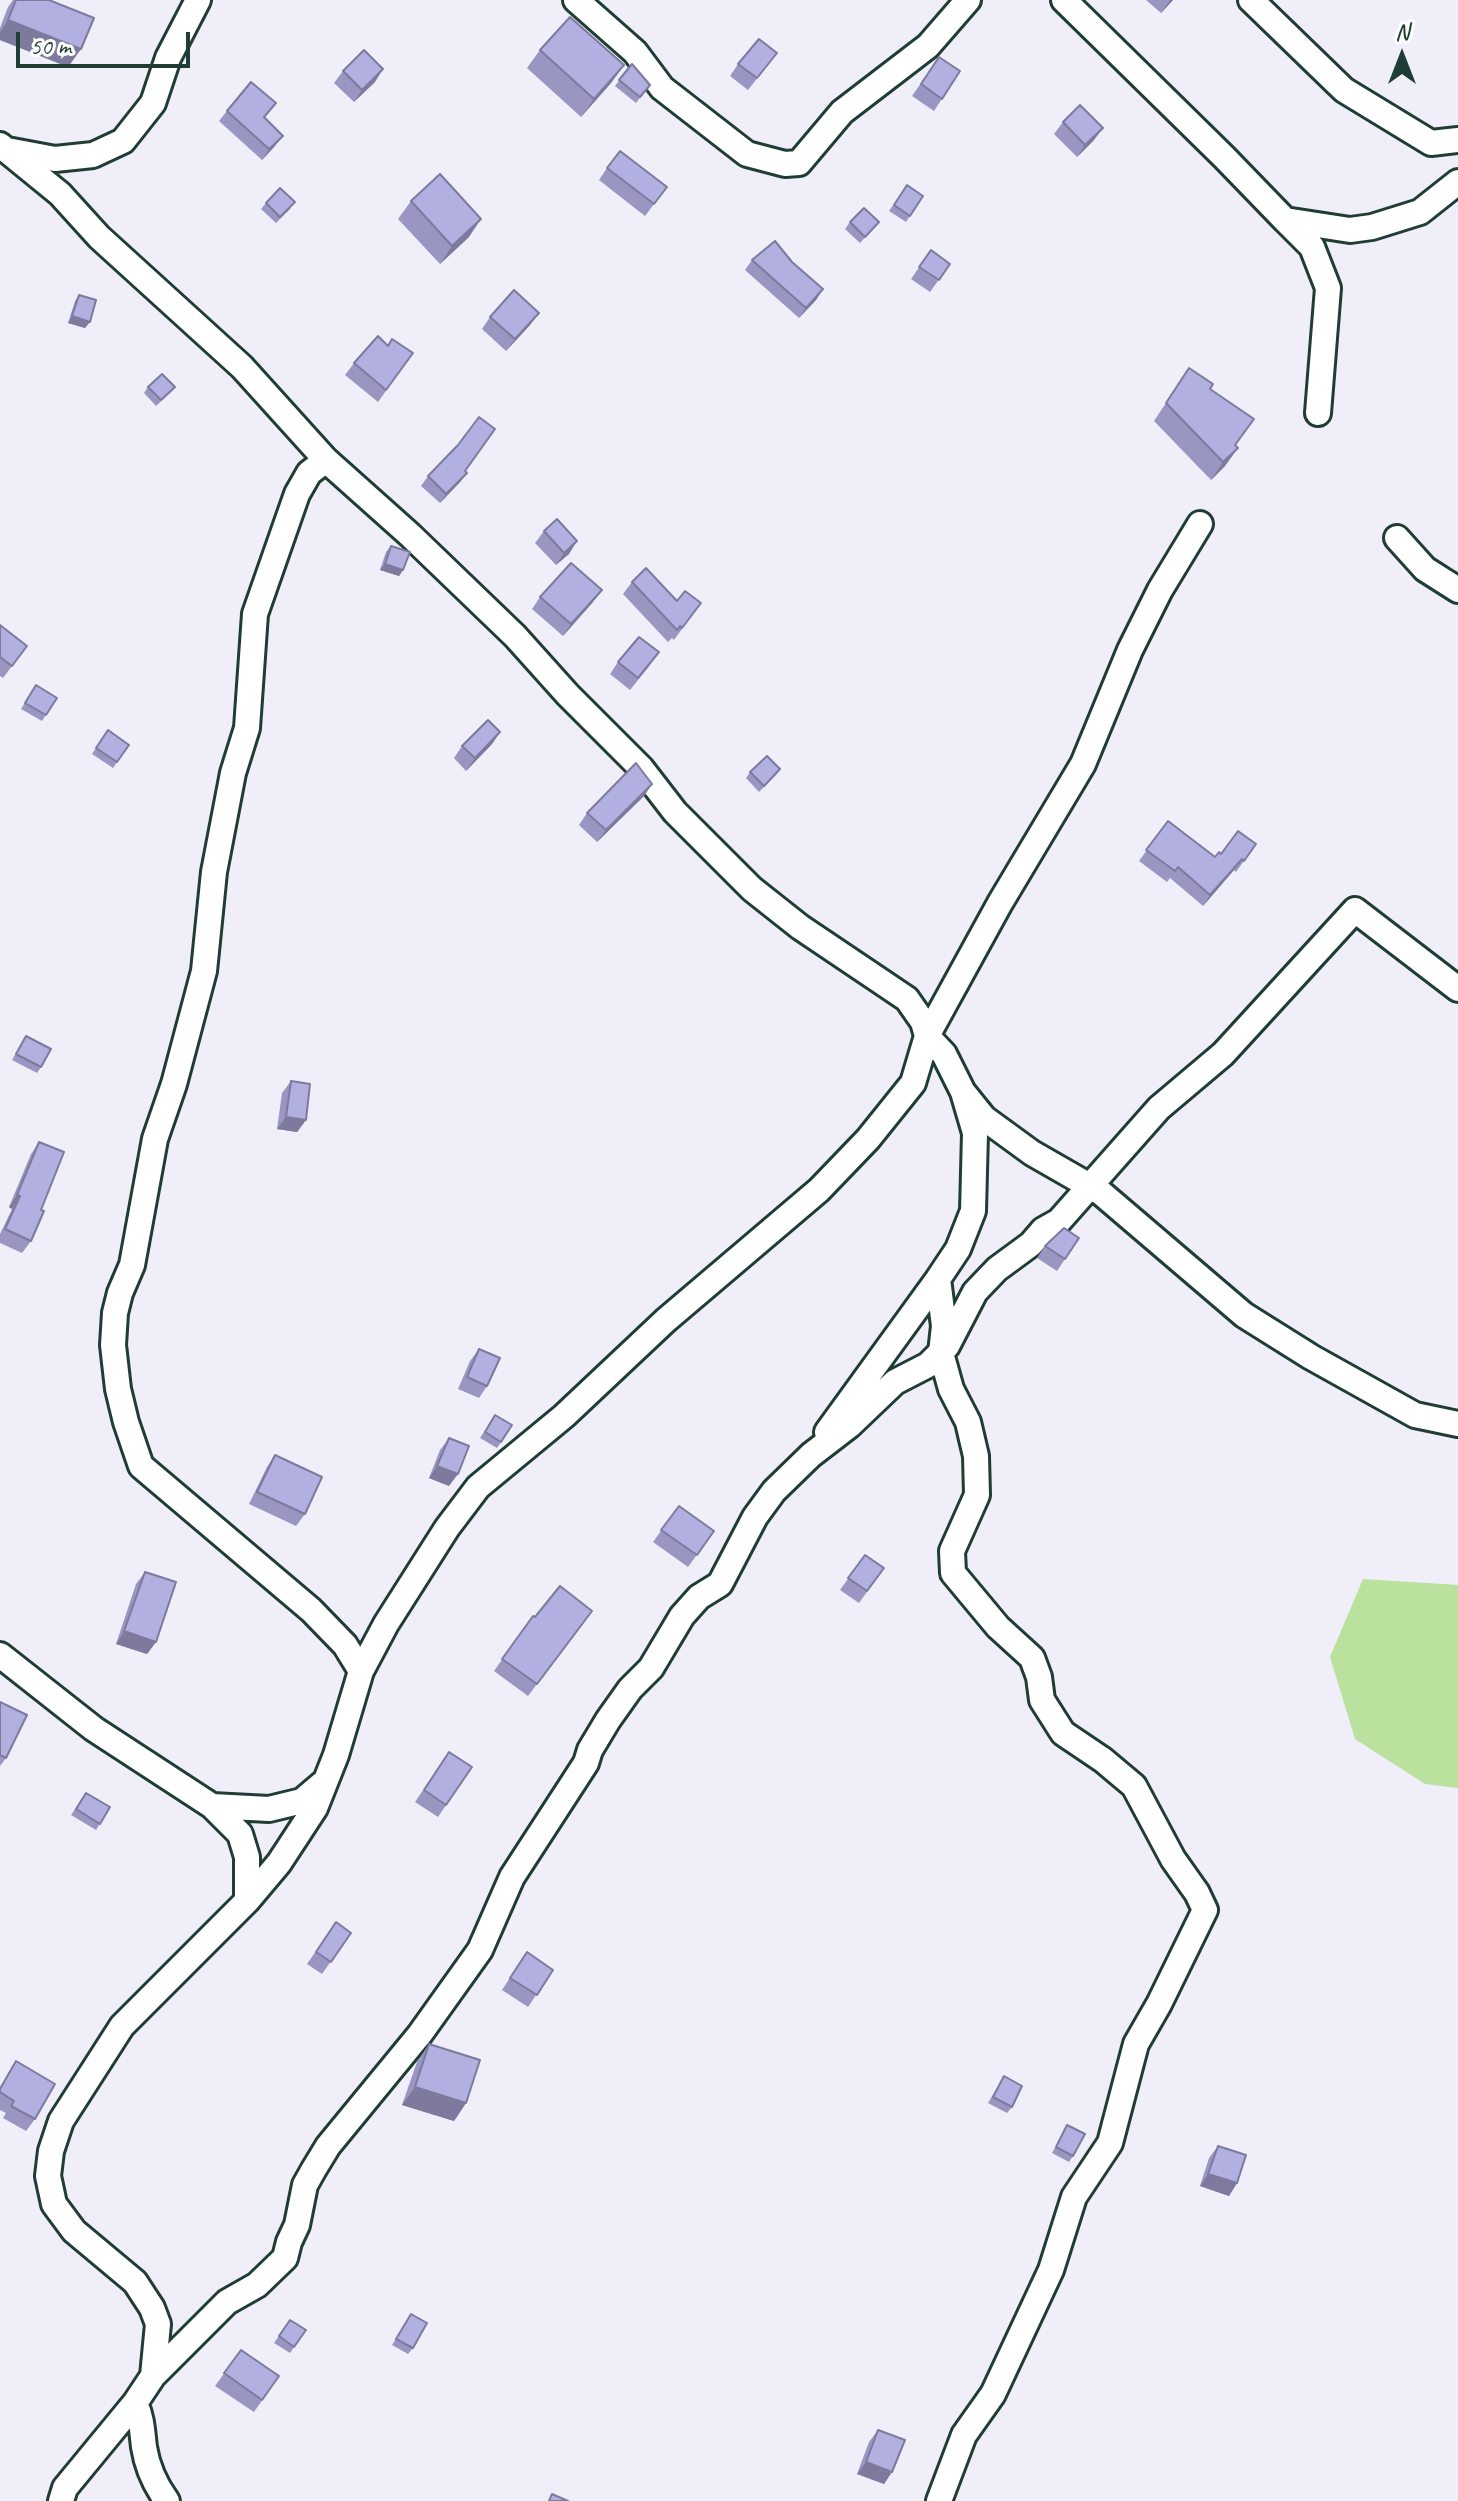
<!DOCTYPE html>
<html>
<head>
<meta charset="utf-8">
<style>
	body { margin:0 }
	#map { position:relative; width:1458px; height:2501px; overflow:hidden; background:#f0eff9; font-family:Caveat,sans-serif }
	canvas { display:block }
	.north { position:absolute; left:1362px; top:16px; width:80px; height:80px; -webkit-text-stroke:6px #fff; paint-order:stroke; rotate:0deg; font-size:22px; font-weight:700; line-height:32px; text-align:center; color:#1f3d34 }
	.north::after { content:''; display:block; margin:auto; width:28px; height:36px; background:#1f3d34; clip-path:polygon(50% 0,100% 100%,50% 72%,0 100%) }
	.scale { position:absolute; left:16px; top:32px; width:174px; height:36px; box-sizing:border-box; border:4px solid #1f3d34; border-top:0; padding-left:10px; font-size:24px; line-height:28px; white-space:nowrap; color:#1f3d34; -webkit-text-stroke:6px #fff; paint-order:stroke }
</style>
</head>
<body>
<div id="map">
<canvas width="1458" height="2501"></canvas>
<div class="north">N</div>
<div class="scale">50 m</div>
</div>
<script>
const ctx = document.querySelector('canvas').getContext('2d');
ctx.lineJoin = 'round';
function fill(path, color) { ctx.fillStyle = color; ctx.fill(path, 'evenodd'); }
function stroke(path, color, width, dash) { ctx.strokeStyle = color; ctx.lineWidth = width; ctx.lineCap = dash ? 'butt' : 'round'; ctx.setLineDash(dash || []); ctx.stroke(path); }
fill(new Path2D(`
	M1363,1579L1458,1585V1788L1425,1784L1355,1739L1330,1657Z`), '#bae19d');
const minor = new Path2D(`
	M576,0L635,52L662,88L747,154L785,164L799,163L842,112L928,46L968,0
	M1064,0L1224,157L1285,220L1350,230L1372,227L1420,212L1458,182
	M1251,0L1344,90L1431,143L1458,140
	M0,145L60,194L99,237L242,367L326,460L410,535L515,636L568,695L641,768L675,812L752,889L800,927L907,999L923,1022L927,1036L913,1083L868,1139L819,1190L666,1320L564,1416L478,1487L447,1528L386,1624L361,1671L336,1755L315,1808L279,1863L247,1901L122,2026L61,2121L51,2151L48,2176L54,2204L74,2231L135,2282L152,2308L158,2324L153,2376L135,2403L65,2488L61,2501
	M7,150L55,159L93,155L123,141L153,103L168,58L198,0
	M1285,220L1312,247L1328,288L1318,413
	M326,460L309,473L297,494L255,614L247,728L233,773L214,872L204,971L174,1084L155,1139L132,1265L120,1293L115,1313L113,1345L118,1389L126,1422L141,1466L311,1610L345,1645L361,1671
	M1200,524L1160,590L1130,650L1083,764L1000,903L927,1036L944,1054L963,1092L984,1118L1032,1153L1100,1192L1244,1315L1311,1357L1415,1415L1458,1424
	M1397,538L1425,569L1458,590
	M827,1432L938,1279
	M0,1655L94,1729L212,1806L240,1834L247,1857V1901
	M212,1806L269,1809L302,1801L322,1784
	M153,2376L227,2302L257,2285L285,2258L289,2242L297,2225L305,2185L314,2169L328,2146L420,2034L480,1950L512,1877L586,1763L590,1750L608,1720L630,1689L651,1668L682,1616L699,1597L720,1584L755,1517L774,1491L811,1455L850,1425L895,1382L928,1365L947,1346L975,1292L997,1269L1031,1244L1043,1230L1059,1221L1159,1108L1223,1054L1355,910L1458,989
	M135,2403C142,2418 142,2431 144,2447C147,2466 156,2486 167,2501
	M939,2501L964,2435L993,2394L1051,2270L1074,2197L1110,2143L1136,2044L1159,2004L1205,1910L1197,1893L1173,1859L1134,1786L1103,1760L1063,1733L1042,1700L1039,1677L1032,1658L998,1627L953,1573L952,1551L977,1495L976,1456L968,1422L951,1389L941,1353L944,1326L938,1279L958,1249L973,1211L975,1133L963,1092`);
stroke(minor, '#1f3d34', 30);
stroke(minor, '#fff', 24);
fill(new Path2D(`
	M13,0H49L81,49L68,67L0,40V28L8,7Z
	M1146,0H1173L1161,13Z
	M540,50L624,65L611,83L581,117L527,68Z
	M777,53L748,90L730,76L738,64Z
	M939,57L960,71L934,111L912,96Z
	M632,64L650,85L636,103L615,86Z
	M343,71L375,82L354,102L334,83Z
	M227,111L265,118L275,146L262,160L219,121Z
	M1063,122L1094,140L1077,157L1054,134Z
	M607,168L667,187L645,216L599,180Z
	M907,185L923,196L906,222L889,211Z
	M411,201L469,237L440,264L398,219Z
	M266,203L291,208L276,223L261,209Z
	M850,222H879L860,243L845,229Z
	M931,250L950,264L930,292L911,279Z
	M752,260L792,262L823,289L816,300L799,318L745,270Z
	M79,295L85,328L68,323L75,301Z
	M490,317L530,325L506,351L482,329Z
	M388,346L413,353L378,402L345,375L354,363Z
	M1189,368L1210,389L1235,445L1225,466L1211,480L1154,421Z
	M148,387H175L170,393L156,406L144,393Z
	M465,471L467,473L460,482L440,503L421,486L428,476Z
	M544,531L569,554L556,565L535,543Z
	M391,546L403,570L399,576L380,570L386,552Z
	M632,582L677,601L701,603L674,640L672,638L668,642L623,594Z
	M540,597L593,602L563,636L532,609Z
	M0,625L27,646L3,678L0,676Z
	M618,662L650,665L630,690L610,674Z
	M36,685L57,698L42,721L21,709Z
	M108,730L129,745L113,768L92,754Z
	M500,732L492,744L466,771L454,758L462,746Z
	M780,769L776,775L759,792L746,778L750,772Z
	M652,784L644,796L597,842L579,825L587,813Z
	M1168,821L1215,857L1221,854L1256,844L1236,872L1234,870L1203,906L1170,878L1167,882L1139,861Z
	M26,1036L41,1067L37,1073L12,1060Z
	M291,1081L306,1120L297,1132L277,1129L282,1093Z
	M39,1142L41,1210L31,1241L22,1253L0,1243V1234L12,1209L9,1207L31,1154Z
	M1045,1246L1065,1259L1057,1271L1037,1258Z
	M479,1349L487,1386L479,1398L458,1389L470,1361Z
	M495,1415L512,1425L497,1448L480,1438Z
	M449,1438V1486L429,1478L440,1450Z
	M275,1455L305,1514L296,1526L249,1504L267,1467Z
	M679,1506L714,1531L688,1567L653,1542Z
	M865,1555L884,1568L859,1603L840,1590Z
	M145,1572L156,1642L147,1654L116,1644L136,1584Z
	M533,1616L583,1623L528,1696L494,1671Z
	M0,1702L6,1758L0,1766Z
	M449,1752L472,1767L438,1817L415,1802Z
	M86,1793L110,1807L96,1830L71,1815Z
	M336,1922L351,1933L322,1974L307,1964Z
	M527,1952L553,1970L528,2007L502,1990Z
	M429,2044L466,2103L454,2121L402,2105L417,2062Z
	M16,2061L35,2119L26,2131L3,2118L6,2113L0,2110V2087Z
	M1004,2076L1012,2107L1007,2113L988,2103Z
	M1067,2125L1073,2156L1069,2162L1052,2153Z
	M1218,2146L1237,2183L1229,2196L1200,2186L1209,2158Z
	M411,2314L413,2348L408,2354L392,2345Z
	M290,2320L306,2330L290,2353L274,2343Z
	M241,2350L279,2376L254,2412L215,2386Z
	M878,2430L892,2472L884,2484L857,2474L869,2442Z`), '#9996c2');
fill(new Path2D(`
	M1170,0H1173L1161,13Z
	M8,20L81,49L68,67L0,40V32Z
	M624,65L611,83L581,117L594,99Z
	M383,69L375,82L354,102L362,90Z
	M1103,128L1094,140L1077,157L1085,145Z
	M283,136L275,146L262,160L269,149Z
	M481,219L469,237L440,264L452,246Z
	M823,289L816,300L799,318L806,308Z
	M539,313L530,325L506,351L515,339Z
	M72,316L90,322L85,328L68,323Z
	M1238,448L1225,466L1211,480L1223,462Z
	M467,473L460,482L440,503L446,494Z
	M577,541L569,554L556,565L564,553Z
	M385,564L403,570L399,576L380,570Z
	M602,590L593,602L563,636L571,624Z
	M500,732L492,744L466,771L475,758Z
	M652,784L644,796L597,842L606,830Z
	M1242,859L1234,870L1203,906L1210,895Z
	M286,1117L306,1120L297,1132L277,1129Z
	M17,1195L20,1196L12,1209L9,1207Z
	M437,1466L458,1474L449,1486L429,1478Z
	M124,1631L156,1642L147,1654L116,1644Z
	M415,2087L466,2103L454,2121L402,2105Z
	M1208,2174L1237,2183L1229,2196L1200,2186Z
	M866,2462L892,2472L884,2484L857,2474Z`), '#7d7a9e');
const building = new Path2D(`
	M16,0H49L94,18L81,49L8,20Z
	M570,17L624,65L594,99L540,50Z
	M759,39L777,53L757,78L738,64Z
	M364,50L383,69L362,90L343,71Z
	M939,57L960,71L942,99L921,84Z
	M632,64L650,85L640,97L619,80Z
	M251,82L276,103L264,117L283,136L269,149L227,111Z
	M1080,105L1103,128L1085,145L1063,122Z
	M620,151L667,187L654,204L607,168Z
	M440,174L481,219L452,246L411,201Z
	M907,185L923,196L910,216L894,205Z
	M280,188L295,202L280,217L266,203Z
	M864,208L879,222L865,237L850,222Z
	M775,241L792,262L823,289L806,308L752,260Z
	M931,250L950,264L939,280L919,267Z
	M514,290L539,313L515,339L490,317Z
	M79,295L96,300L90,322L72,316Z
	M378,336L388,346L392,339L413,353L386,390L354,363Z
	M1189,368L1213,384L1210,389L1254,419L1235,445L1238,448L1223,462L1166,403Z
	M162,374L175,387L161,400L148,387Z
	M479,417L495,429L465,471L467,473L446,494L428,476L458,445Z
	M557,519L577,541L564,553L544,531Z
	M391,546L410,552L403,570L385,564Z
	M571,563L602,590L571,624L540,597Z
	M646,568L677,601L685,591L701,603L682,628L680,626L677,630L632,582Z
	M0,625L27,646L12,666L0,657Z
	M639,637L659,652L638,678L618,662Z
	M36,685L57,698L46,715L25,703Z
	M488,720L500,732L475,758L462,746Z
	M108,730L129,745L117,762L96,748Z
	M767,756L780,769L764,786L750,772Z
	M636,763L652,784L606,830L587,813Z
	M1168,821L1215,857L1219,852L1221,854L1238,831L1256,844L1244,861L1242,859L1210,895L1178,867L1175,871L1146,850Z
	M26,1036L51,1049L41,1067L16,1054Z
	M291,1081L310,1084L306,1120L286,1117Z
	M39,1142L64,1152L41,1210L44,1211L31,1241L5,1229L20,1196L17,1195Z
	M1064,1228L1079,1238L1065,1259L1045,1246Z
	M479,1349L500,1358L487,1386L467,1377Z
	M495,1415L512,1425L501,1442L485,1432Z
	M449,1438L469,1446L458,1474L437,1466Z
	M275,1455L322,1477L305,1514L257,1492Z
	M679,1506L714,1531L697,1555L661,1530Z
	M865,1555L884,1568L867,1591L848,1578Z
	M145,1572L176,1582L156,1642L124,1631Z
	M560,1586L592,1611L537,1684L502,1659L533,1616L535,1617Z
	M0,1702L27,1715L6,1758L0,1755Z
	M449,1752L472,1767L446,1805L424,1790Z
	M86,1793L110,1807L100,1824L76,1809Z
	M336,1922L351,1933L331,1962L316,1952Z
	M527,1952L553,1970L537,1995L510,1978Z
	M429,2044L480,2060L466,2103L415,2087Z
	M16,2061L55,2084L35,2119L11,2106L14,2101L0,2092V2089Z
	M1004,2076L1022,2086L1012,2107L993,2097Z
	M1067,2125L1085,2134L1073,2156L1056,2147Z
	M1218,2146L1246,2155L1237,2183L1208,2174Z
	M411,2314L427,2323L413,2348L396,2339Z
	M290,2320L306,2330L294,2347L279,2336Z
	M241,2350L279,2376L262,2400L224,2373Z
	M878,2430L905,2440L892,2472L866,2462Z
	M552,2494L568,2501H549Z`);
fill(building, '#b2afe1');
stroke(building, '#7d7a9e', 2);
</script>
</body>
</html>
